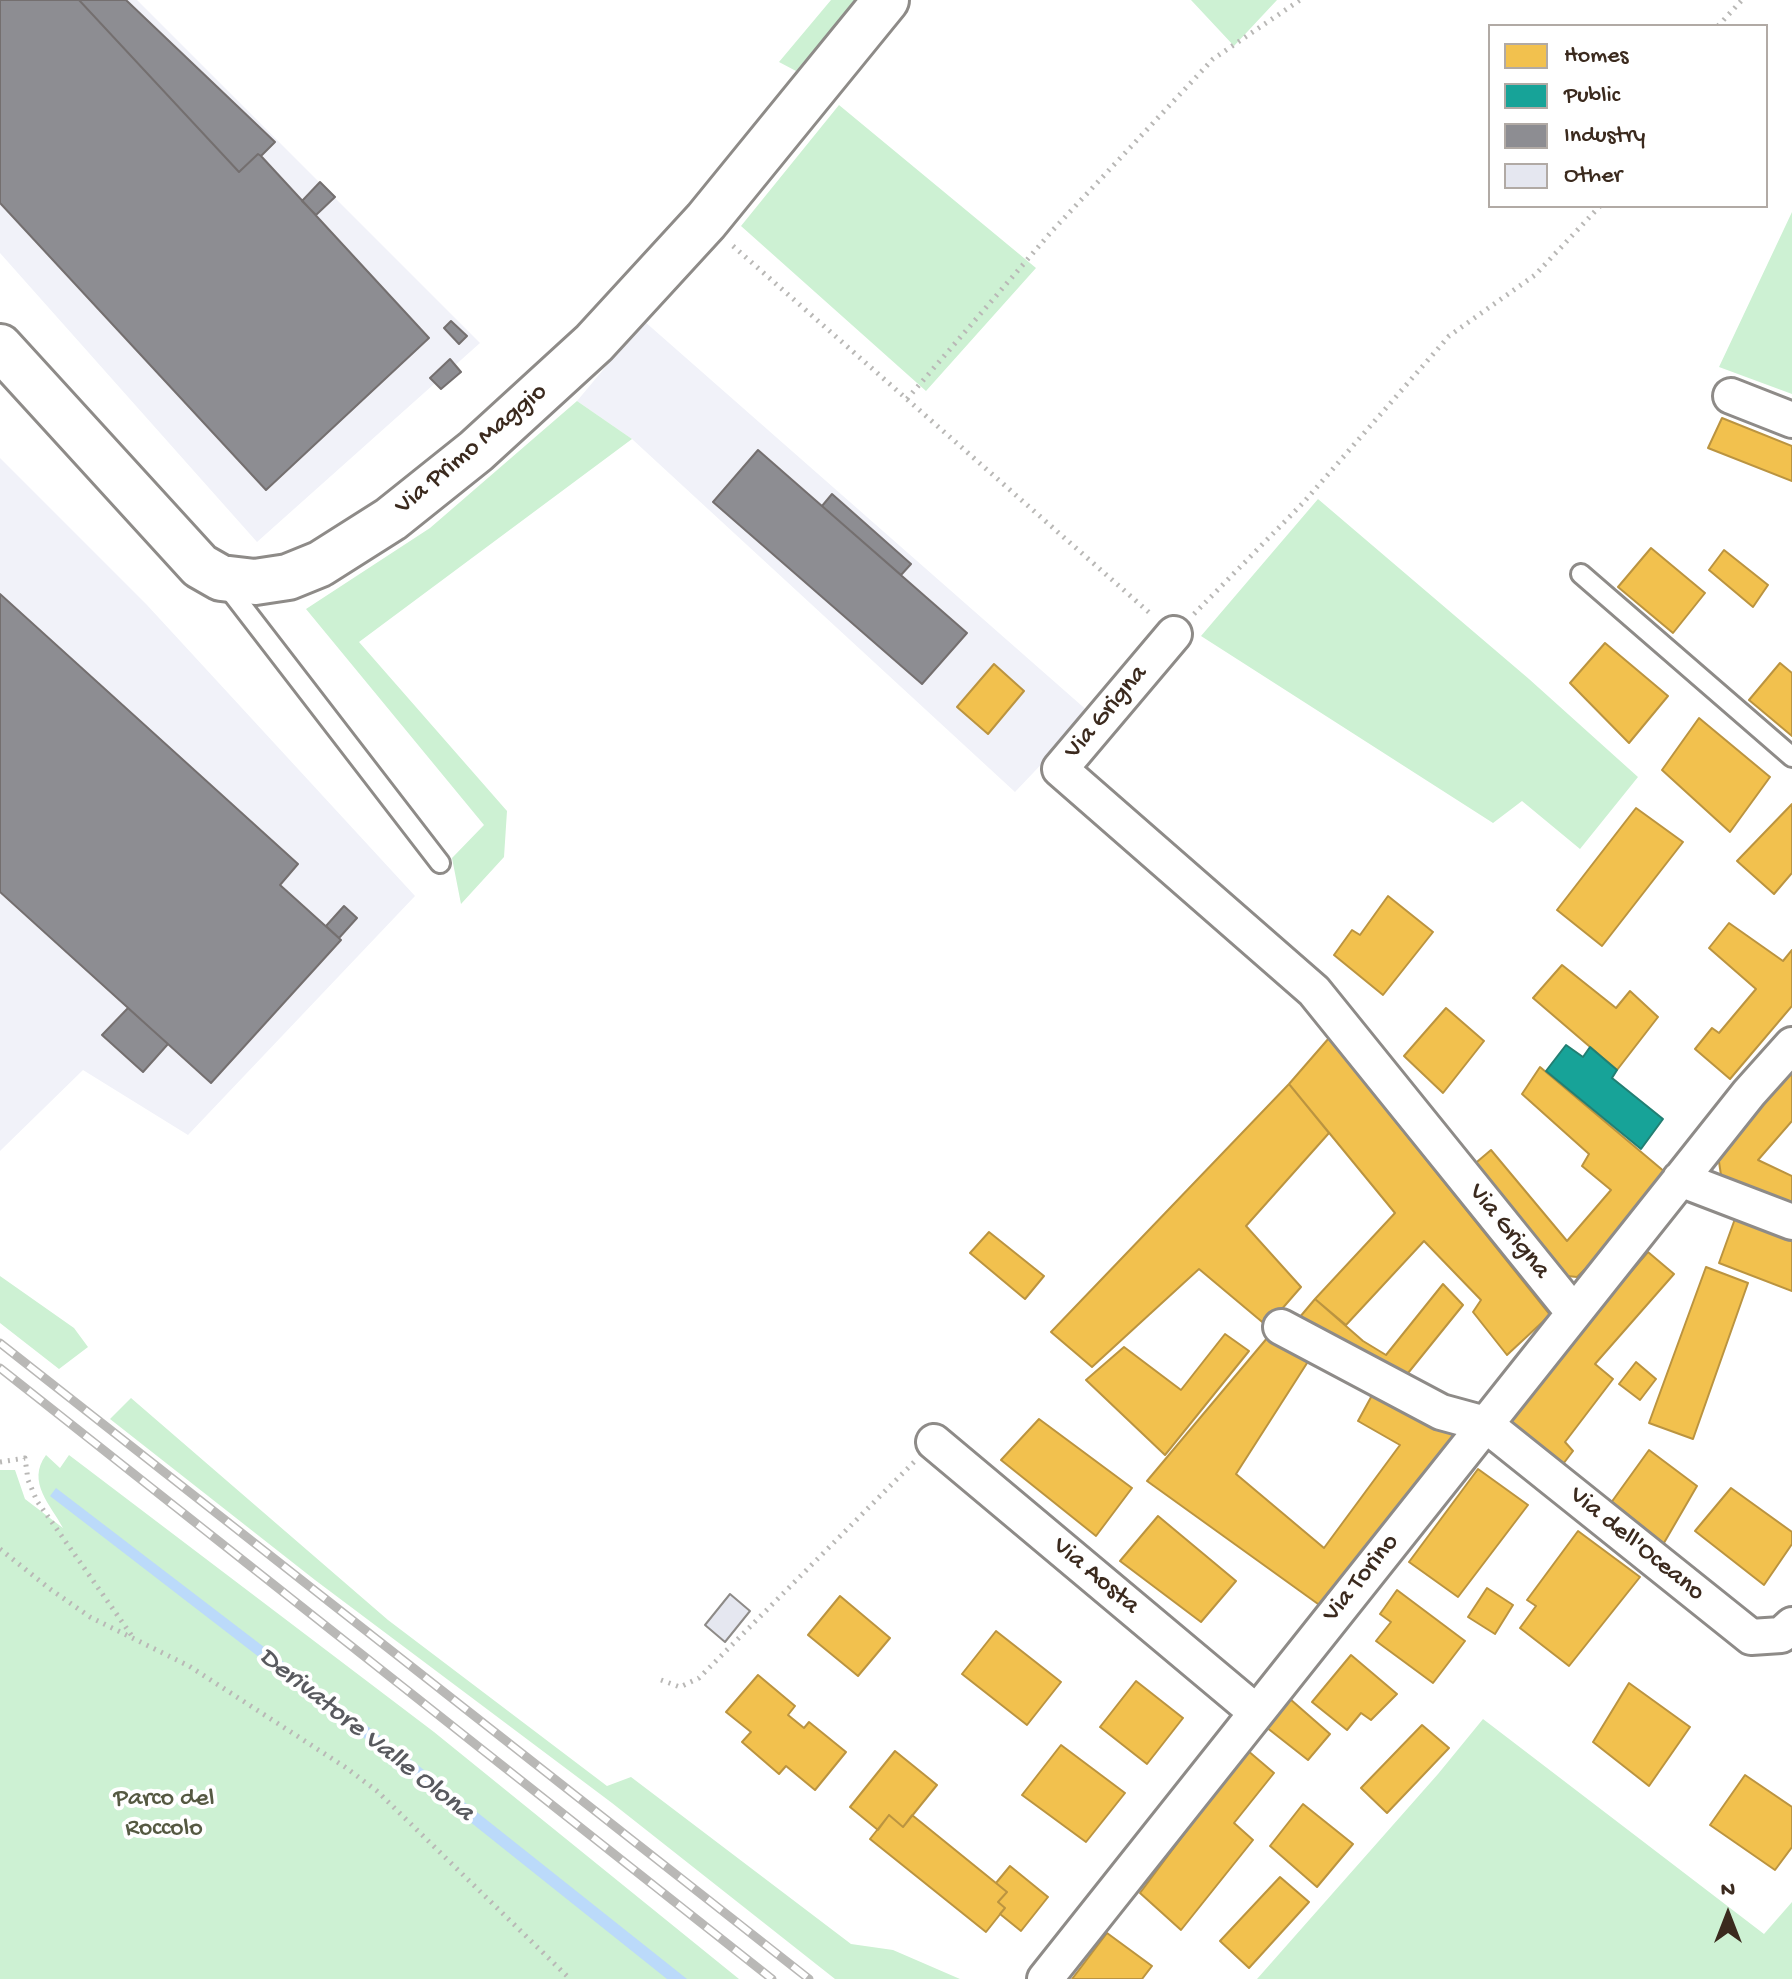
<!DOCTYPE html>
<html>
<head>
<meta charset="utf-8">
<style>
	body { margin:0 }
	#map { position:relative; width:1792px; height:1979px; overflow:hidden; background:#fff; font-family:"Gochi Hand",sans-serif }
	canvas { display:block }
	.legend { position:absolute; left:1488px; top:24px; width:280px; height:184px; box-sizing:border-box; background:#fff; border:2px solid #b1aaa5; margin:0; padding:10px 14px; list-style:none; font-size:24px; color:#3b2a1e }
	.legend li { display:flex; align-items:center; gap:16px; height:40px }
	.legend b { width:40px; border:2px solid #b1aaa5 }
	.north { position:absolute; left:1688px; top:1875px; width:80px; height:80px; -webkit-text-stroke:6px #fff; paint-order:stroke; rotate:0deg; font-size:22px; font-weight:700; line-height:32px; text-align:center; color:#3b2a1e }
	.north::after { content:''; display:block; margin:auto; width:28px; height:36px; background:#3b2a1e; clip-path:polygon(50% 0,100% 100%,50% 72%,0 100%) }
</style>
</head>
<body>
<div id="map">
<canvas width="1792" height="1979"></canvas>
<ul class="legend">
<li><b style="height:22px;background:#f2c14e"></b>Homes</li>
<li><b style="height:22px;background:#17a398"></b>Public</li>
<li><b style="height:22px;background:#8d8d92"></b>Industry</li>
<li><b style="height:22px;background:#e5e7f0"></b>Other</li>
</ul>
<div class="north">N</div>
</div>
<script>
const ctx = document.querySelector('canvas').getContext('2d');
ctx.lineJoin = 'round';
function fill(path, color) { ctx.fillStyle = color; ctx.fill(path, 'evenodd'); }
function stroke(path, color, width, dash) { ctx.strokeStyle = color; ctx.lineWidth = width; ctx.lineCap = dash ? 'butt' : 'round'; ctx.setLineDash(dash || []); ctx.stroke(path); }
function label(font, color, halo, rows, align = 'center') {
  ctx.font = font + ' "Gochi Hand",sans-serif'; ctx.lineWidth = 8; ctx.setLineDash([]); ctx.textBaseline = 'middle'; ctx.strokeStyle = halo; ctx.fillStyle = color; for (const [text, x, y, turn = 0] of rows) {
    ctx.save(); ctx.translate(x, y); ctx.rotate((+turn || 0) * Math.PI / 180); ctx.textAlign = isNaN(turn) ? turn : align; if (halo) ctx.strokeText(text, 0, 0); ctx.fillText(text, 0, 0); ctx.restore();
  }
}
fill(new Path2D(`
	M0,0H137L480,343L257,542L0,253Z
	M644,321L1090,713L1015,792L632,439L577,401Z
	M0,458L147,605L415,896L188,1135L83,1070L0,1151Z`), '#f1f2f9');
fill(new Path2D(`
	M831,0H856L796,71L779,62Z
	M1191,0H1277L1234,46Z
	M839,105L1036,268L926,391L741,226Z
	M1792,212V394L1719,367Z
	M577,401L632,439L359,642L507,811L504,857L461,904L452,858L484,825L306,609L430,528Z
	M1318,499L1529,679L1638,777L1580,849L1522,801L1493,823L1201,636Z
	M0,1276L74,1328L88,1347L59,1369L0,1323Z
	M131,1398L388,1620L607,1786L631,1777L851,1944L893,1950L960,1979H835L612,1803L315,1580L110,1419Z
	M46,1455L60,1468L69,1455L434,1732L739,1979H0V1470H15L25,1499L63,1528C51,1505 26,1482 46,1455Z
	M1483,1719L1764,1934L1792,1902V1979H1257L1438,1774Z`), '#cdf1d3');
fill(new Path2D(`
	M56,1488L400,1751L687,1979H667L390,1758L50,1496Z`), '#bbdafa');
const homes = new Path2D(`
	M1722,418L1792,446V481L1708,448Z
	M1651,548L1705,593L1673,633L1618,587Z
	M1724,550L1768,585L1753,607L1709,570Z
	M1605,643L1668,696L1629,743L1570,683Z
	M1780,663L1792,673V736L1749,700Z
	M994,664L1024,691L988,734L957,707Z
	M1699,718L1770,777L1730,832L1662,770Z
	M1792,804V873L1774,894L1737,861Z
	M1636,808L1683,842L1602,946L1557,910Z
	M1388,896L1433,932L1383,995L1334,955L1352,930L1360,935Z
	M1729,923L1783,961L1792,950V1006L1730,1079L1695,1049L1712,1028L1719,1033L1756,989L1709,948Z
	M1562,965L1616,1008L1630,991L1658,1017L1617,1070L1533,998Z
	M1446,1008L1484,1041L1443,1093L1404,1056Z
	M1329,1038L1550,1315L1507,1355L1473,1312L1481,1300L1424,1241L1346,1325L1315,1299L1395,1213L1289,1084Z
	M1792,1061V1121L1758,1160L1792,1176V1211L1722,1182L1718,1155Z
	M1540,1067L1672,1178L1612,1243L1577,1277L1557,1275L1465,1172L1491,1150L1567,1241L1611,1190L1582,1166L1589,1154L1522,1094Z
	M1289,1084L1329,1133L1246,1226L1301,1287L1267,1326L1199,1269L1092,1367L1051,1332Z
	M1736,1216L1792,1236V1291L1719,1263Z
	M989,1232L1044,1276L1025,1299L970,1253Z
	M1648,1252L1674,1274L1595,1364L1613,1379L1565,1442L1573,1451L1557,1472L1498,1426Z
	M1706,1267L1748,1283L1693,1439L1649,1423Z
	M1443,1284L1463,1305L1400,1383L1294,1324L1315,1299L1363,1341L1386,1355Z
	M1225,1334L1249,1351L1165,1455L1086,1380L1124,1347L1181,1390Z
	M1268,1337L1309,1360L1236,1474L1324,1548L1400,1445L1358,1421L1376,1388L1462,1434L1325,1609L1147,1481Z
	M1636,1362L1656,1379L1640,1400L1619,1384Z
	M1039,1419L1132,1488L1096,1536L1001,1460Z
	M1649,1450L1697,1486L1661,1548L1608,1507Z
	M1478,1469L1528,1505L1458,1597L1409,1562Z
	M1731,1488L1792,1532V1544L1764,1585L1695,1531Z
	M1158,1516L1236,1581L1201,1622L1120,1561Z
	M1578,1531L1640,1577L1569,1666L1520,1628L1536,1606L1527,1600Z
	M1487,1588L1513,1605L1495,1634L1468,1617Z
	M1397,1590L1465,1641L1433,1683L1376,1641L1391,1622L1380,1614Z
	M840,1596L890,1638L858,1676L808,1635Z
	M996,1631L1061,1682L1027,1725L962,1674Z
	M1351,1655L1397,1694L1371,1720L1361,1713L1347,1730L1312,1702Z
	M758,1675L795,1706L788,1715L804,1728L809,1722L846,1752L815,1790L786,1766L779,1774L742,1742L751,1732L726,1712Z
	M1136,1681L1183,1718L1147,1764L1100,1727Z
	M1629,1683L1690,1727L1649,1786L1593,1742Z
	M1290,1699L1330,1734L1308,1760L1266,1727Z
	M1422,1725L1449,1748L1387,1813L1361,1788Z
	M1061,1745L1125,1793L1086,1842L1022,1795Z
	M1247,1750L1274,1773L1234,1823L1253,1840L1181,1930L1140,1893Z
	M895,1751L937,1785L903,1827L889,1815L878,1830L850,1807Z
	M1745,1775L1792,1807V1847L1775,1870L1710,1825Z
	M1303,1804L1353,1844L1317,1887L1270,1846Z
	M889,1815L903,1827L912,1815L1007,1892L998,1902L1005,1908L986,1932L870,1839Z
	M1010,1866L1048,1897L1021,1931L1000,1914L1005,1908L998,1902L1007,1892L996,1883Z
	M1280,1877L1309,1902L1249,1968L1220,1941Z
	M1107,1933L1152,1966L1142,1979H1072Z`);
fill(homes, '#f2c14e');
stroke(homes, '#bb9440', 2);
const public = new Path2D(`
	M1566,1045L1583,1057L1590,1047L1617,1070L1612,1078L1663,1119L1641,1149L1546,1071Z`);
fill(public, '#17a398');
stroke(public, '#227f73', 2);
const industry = new Path2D(`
	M0,0H79L239,172L258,154L261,156L429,338L266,490L0,203Z
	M79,0H126L275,142L261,156L258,154L239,172Z
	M320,182L335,197L316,215L302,201Z
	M451,321L467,336L459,344L444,328Z
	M450,359L461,372L441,389L430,378Z
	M758,450L967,633L922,684L713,502Z
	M832,494L911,564L901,575L822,506Z
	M0,594L298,864L280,885L341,940L211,1083L0,892Z
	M344,906L357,918L339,938L326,926Z
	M128,1008L168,1044L143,1072L102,1035Z`);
fill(industry, '#8d8d92');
stroke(industry, '#746f6f', 2);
const building = new Path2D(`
	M730,1594L750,1611L725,1642L705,1625Z`);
fill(building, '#e5e7f0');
stroke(building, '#8e8b88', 2);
const lane = new Path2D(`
	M1581,574L1792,757
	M225,584L440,863`);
const street = new Path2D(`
	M1731,396L1792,420
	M1174,634L1060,769L1314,991L1574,1313
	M1680,1179L1792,1222
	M1281,1327L1441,1412L1485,1424L1751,1637L1781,1635L1792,1625
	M934,1442L1256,1712
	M1045,1979L1749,1093L1792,1045`);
const secondary = new Path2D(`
	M0,347L200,566L221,578L255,582L288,577L320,564L391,519L476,451L594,343L706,221L886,0`);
stroke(lane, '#8e8b88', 24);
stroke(street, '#8e8b88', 40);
stroke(secondary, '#8e8b88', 50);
stroke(new Path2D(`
	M1718,26L1742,0
	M733,246L1152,615
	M907,399L1052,231L1213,59L1300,0
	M1194,614L1303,503L1449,336L1535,275L1600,206
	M0,1462L25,1458L28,1480L37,1501L132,1636
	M0,1549L50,1589L90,1617L189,1666L345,1767L377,1791L570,1979
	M661,1680L680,1687L699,1678L914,1462`), '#b9b8b6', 5, [2, 6]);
stroke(lane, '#fff', 18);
stroke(street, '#fff', 34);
stroke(secondary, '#fff', 44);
const rail = new Path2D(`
	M0,1343L809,1979
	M0,1368L772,1979`);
stroke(rail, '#b9b8b6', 9);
stroke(rail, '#fff', 6, [18]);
label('26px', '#3b2a1e', '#fff', [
	["Via Primo Maggio",472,450,-40],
	["Via Grigna",1107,713,-50],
	["Via Grigna",1508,1232,51],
	["Via dell'Oceano",1636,1545,39],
	["Via Aosta",1095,1577,40],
	["Via Torino",1362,1579,-51]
]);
label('26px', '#555942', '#fff', [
	["Parco del",164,1800],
	["Roccolo",164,1830]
]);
label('italic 28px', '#595a5f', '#fff', [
	["Derivatore Valle Olona",365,1736,38]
]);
</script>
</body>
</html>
